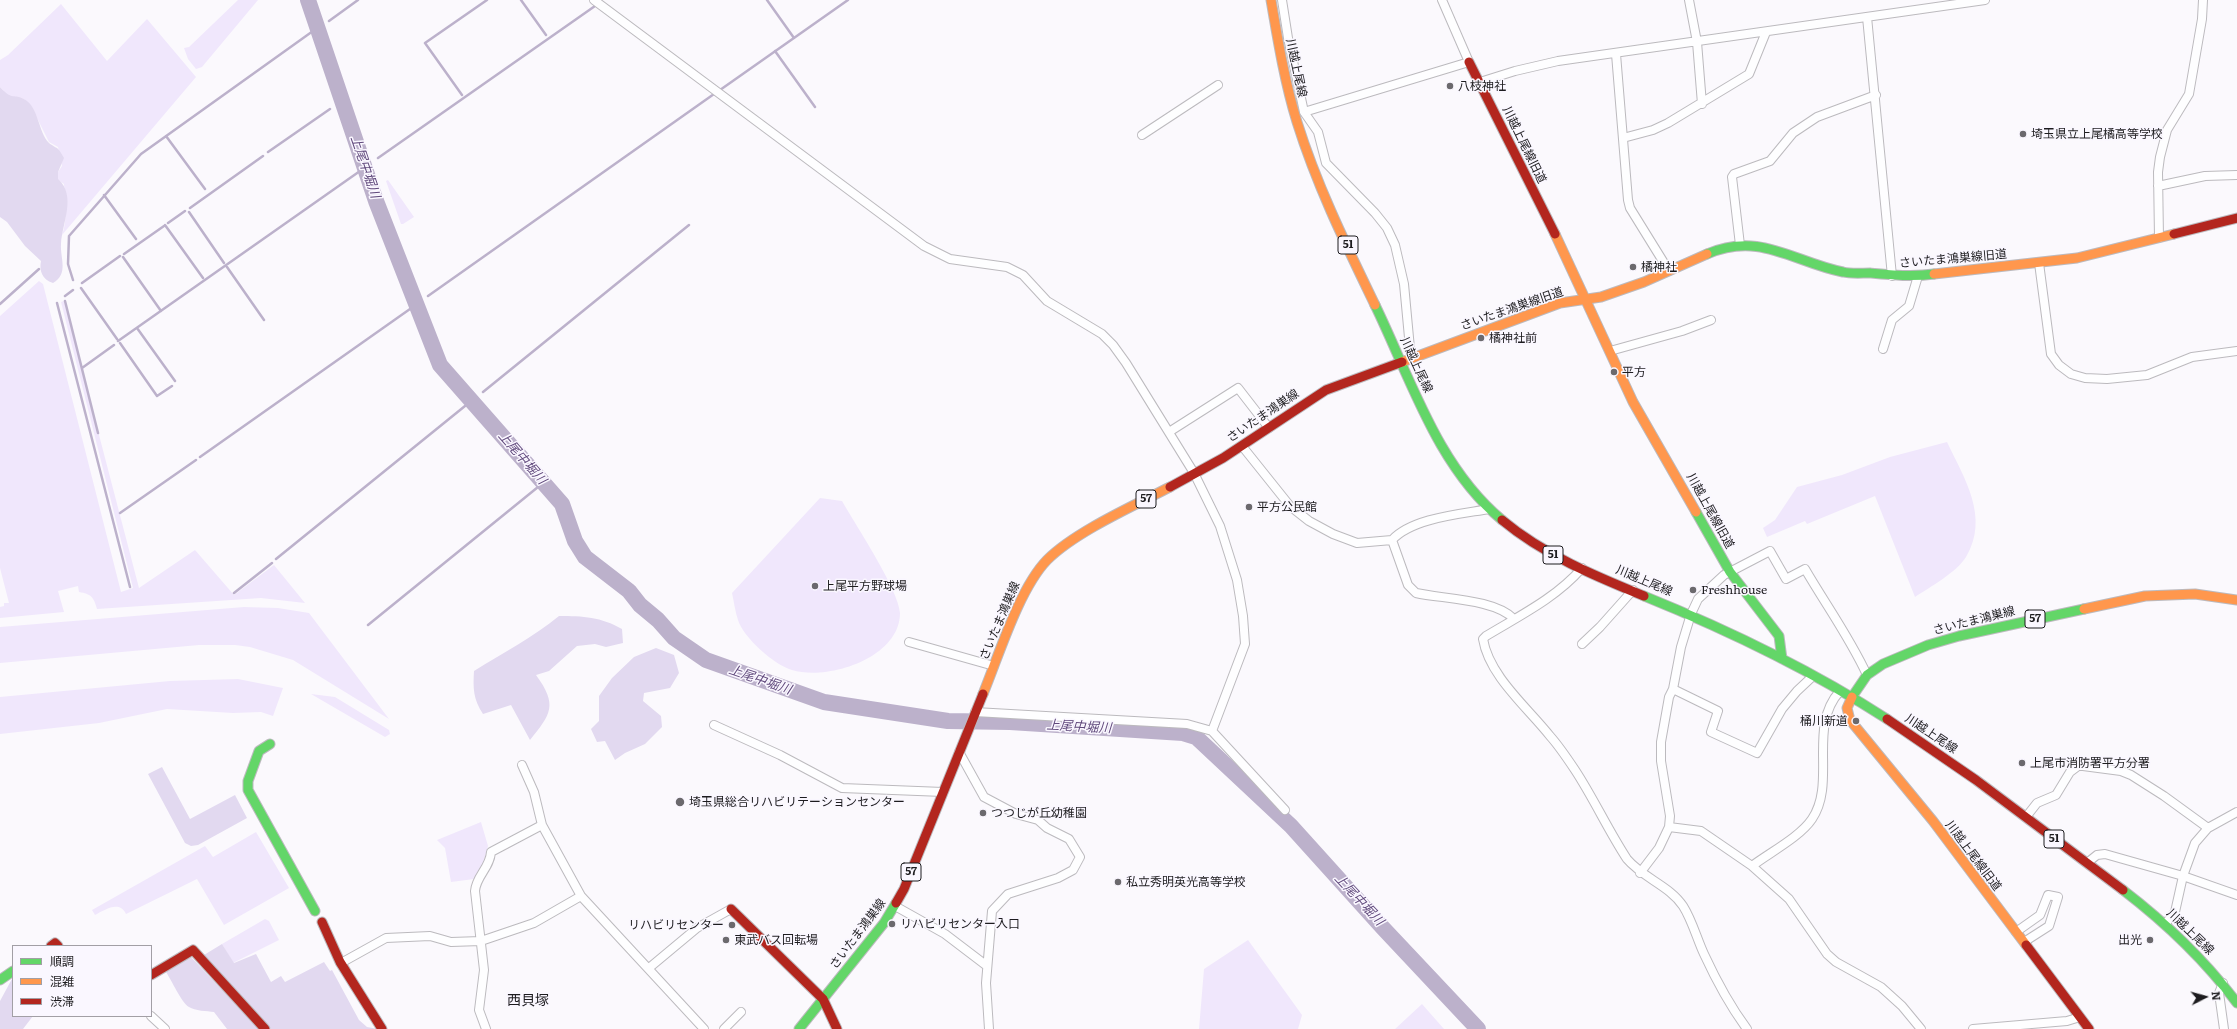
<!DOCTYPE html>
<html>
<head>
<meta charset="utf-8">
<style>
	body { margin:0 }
	#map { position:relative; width:2237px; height:1029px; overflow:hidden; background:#fbf9fd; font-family:Literata,"Noto Sans JP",serif }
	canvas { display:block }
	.legend { position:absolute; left:12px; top:945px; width:140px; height:72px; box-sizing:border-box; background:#faf7ff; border:1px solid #a29fa5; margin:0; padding:5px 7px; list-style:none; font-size:12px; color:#1d1c1f }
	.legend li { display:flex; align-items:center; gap:8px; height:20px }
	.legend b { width:20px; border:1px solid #a29fa5 }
	.north { position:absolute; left:2185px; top:977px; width:40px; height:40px; -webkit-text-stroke:3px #faf7ff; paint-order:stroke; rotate:84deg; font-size:11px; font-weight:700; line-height:16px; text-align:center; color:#1d1c1f }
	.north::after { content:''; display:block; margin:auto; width:14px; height:18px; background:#1d1c1f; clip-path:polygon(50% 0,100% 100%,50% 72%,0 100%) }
</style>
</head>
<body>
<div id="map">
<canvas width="2237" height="1029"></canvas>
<ul class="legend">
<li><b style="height:5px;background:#63d668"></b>順調</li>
<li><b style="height:5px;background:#ff974d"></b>混雑</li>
<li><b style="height:5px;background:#b3261e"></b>渋滞</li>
</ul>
<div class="north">N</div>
</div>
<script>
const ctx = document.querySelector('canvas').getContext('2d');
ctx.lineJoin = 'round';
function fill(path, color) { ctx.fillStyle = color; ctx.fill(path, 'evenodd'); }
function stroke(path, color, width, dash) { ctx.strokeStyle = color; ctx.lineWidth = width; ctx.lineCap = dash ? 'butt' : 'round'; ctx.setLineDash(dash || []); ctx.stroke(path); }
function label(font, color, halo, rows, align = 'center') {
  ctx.font = font + ' Literata,"Noto Sans JP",serif'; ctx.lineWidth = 3; ctx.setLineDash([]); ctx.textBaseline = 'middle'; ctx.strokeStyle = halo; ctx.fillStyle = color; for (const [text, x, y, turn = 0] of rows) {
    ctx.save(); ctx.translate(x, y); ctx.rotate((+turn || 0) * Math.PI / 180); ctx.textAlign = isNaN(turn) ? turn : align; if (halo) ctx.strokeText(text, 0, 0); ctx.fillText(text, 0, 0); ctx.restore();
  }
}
fill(new Path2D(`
	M238,0H258L202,67L196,69L188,59L184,48L189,47Z
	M61,4L107,61L147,19L196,77L62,235C68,219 65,201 64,184L58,180V172L62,166L58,147L49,142L32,108L24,99L9,97L0,87V60L8,55Z
	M388,180L414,217L403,224H401L386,181Z
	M39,281L43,284L121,592L133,588L61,302L64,301L139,588L195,550L234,595L274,565L305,603L261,598L97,609C94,597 91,594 79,592L78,586L58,591L64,612L0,618V607L4,606V603H9L0,568V316Z
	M1947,442C1964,478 1990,517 1966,557C1957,572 1930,587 1915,597L1875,496L1807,524L1805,521L1767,537L1763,528L1775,520L1797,487L1842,475L1890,457Z
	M820,498L842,501C855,524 899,590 900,613C900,658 828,681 792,670C774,665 743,637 738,620C735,611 734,602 732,593Z
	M244,607L278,608L309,613L389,719L293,660L250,647L235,645H199L0,663V627Z
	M238,679L283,688L273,716L261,712L233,713L167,709L99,723L0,734V697L170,681Z
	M311,694L335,697L389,730L390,734L385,737Z
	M481,822L488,846L483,864L474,879L451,882L445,848L437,840Z
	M256,832L289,888L224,925L197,879L126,914C119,900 105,910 95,915L92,910L205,846L213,857Z
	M265,919L269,921L279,940L233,963L222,944Z
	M1248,940L1302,1015L1298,1029H1199L1204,969Z
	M1422,1004L1444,1029H1395Z`), '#f0e7fc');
fill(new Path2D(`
	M0,87C13,101 11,93 24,99C39,107 38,132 49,143C58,150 57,145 64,158L58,172V179C77,196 62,223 61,244C60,258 69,274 53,283C42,280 39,270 41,261L25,246L7,222L0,217Z
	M559,616C583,616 601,617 622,629L623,643L606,647L595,644L577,646L549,671L536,675C558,705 551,714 530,740L511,705L483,714C473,699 473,688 474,671C503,653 533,637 559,616Z
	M656,648L674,655L679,673L670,688L644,693L643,701L661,716L662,727L645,744L625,753L615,760L605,741L597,742L591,729L599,721V696L612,678L634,657Z
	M162,767L190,819L235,795L247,818L198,845L191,846L185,843L148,774Z
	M222,944L234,963L256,954L271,982L281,976L285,982L324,962L330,971L332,970L359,1020L367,1027L378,1029H271L204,955Z
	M191,957L259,1029H227L214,1012C207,1011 195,1011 189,1007C181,1002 172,981 166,972Z
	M13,977V1016H33L23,1029H0V1001Z`), '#e2d9f0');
stroke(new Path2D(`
	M521,0L546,35
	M767,0L794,38
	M329,21L358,0
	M775,51L815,107
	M720,90L848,0
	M462,95L425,43L487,0
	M166,136L205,189
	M268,152L330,109
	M378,158L595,6
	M104,195L136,239
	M190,208L263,156
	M189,212L224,263
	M168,223L185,211
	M165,225L203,278
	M124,254L164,226
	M123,257L161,311
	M227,267L264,320
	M73,280L68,264L69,236L141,154L313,31
	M82,283L120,256
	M81,288L117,339
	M65,296L73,290
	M428,296L714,94
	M65,301L98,433
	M57,303L130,587
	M0,304L39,269
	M137,328L175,381
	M118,341L360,171
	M120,343L157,396L172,386
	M82,368L114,345
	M483,392L689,225
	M200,457L410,309
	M120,513L196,460
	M276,559L465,406
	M234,593L272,563
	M368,625L538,487`), '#bcb1cb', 2.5);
stroke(new Path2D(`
	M308,0L376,201L440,365L562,504L575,541L585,557L629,591L640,605L658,620L674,638L706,660L824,702L948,721L1010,722L1183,733L1196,737L1291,826L1383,928L1478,1029`), '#bcb1cb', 16);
const street = new Path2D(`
	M594,0L924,246L950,259L1007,267L1023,275L1047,301L1102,334L1113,345L1126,363L1194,473L1220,526L1237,580L1243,616L1245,644L1212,731
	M1282,0L1288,38L1304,112L1318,132L1326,163L1375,213L1387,228L1395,245L1404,284L1411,359
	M1689,0L1697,42L1702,104
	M1867,17L1892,276
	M1616,54L1628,200L1630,208L1669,271
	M1480,82L1515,71L1558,61L1985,0
	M1304,112L1469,62L1442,0
	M1142,135L1218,85
	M1623,138L1653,130L1668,123L1749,74L1766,32
	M2158,186L2205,176L2237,175
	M2159,238L2158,172L2160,157L2167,130L2189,94L2202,19L2203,0
	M1740,245L1732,177L1734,174L1770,161L1793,133L1817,117L1876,95
	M2039,263L2051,354L2059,365L2071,374L2085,378L2107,379L2147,375L2192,357L2237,351
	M1883,349L1892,320L1909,306L1918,276
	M1610,351L1682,331L1711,320
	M1169,432L1238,388L1269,428
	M1242,446L1290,506L1309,521L1333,534L1357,543L1392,540C1412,518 1461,514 1489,509
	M1392,540L1408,585L1416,593C1443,599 1495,599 1514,619
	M1582,568C1556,598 1519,616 1486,636L1483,639C1489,676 1528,708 1550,736C1559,746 1567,758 1575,770C1594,799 1608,830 1627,859C1643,878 1670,886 1683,906C1692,920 1697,939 1704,954C1716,980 1730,1006 1747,1029
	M909,642L994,666
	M1582,644L1600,627L1633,590
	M1673,689L1718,711L1711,732L1757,753L1782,709L1797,691L1813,676
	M975,712L1187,724L1212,731L1285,810
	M714,725L780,755L842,788L943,792
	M959,752L984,797L1016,814L1038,820L1047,828L1069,839L1080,857L1073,870L1058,878L1008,894L992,911L986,983L989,1029
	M522,765L534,792L542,825L581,896L704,1029
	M2026,817L2037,803L2056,795L2070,772L2078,766H2083L2121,771L2131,775L2164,796L2208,828
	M1669,827L1701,831L1752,866L1789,899L1827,954L1836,962L1881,987L1902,1006L1921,1029
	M2087,863L2097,855L2105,854L2183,876L2237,895
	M1752,866C1769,853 1800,837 1812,819C1837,782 1807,727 1840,691
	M1640,873L1659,848L1669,827L1670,816L1661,761V742L1669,697L1673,689L1681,647L1691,614L1698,599L1724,575L1770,551L1786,579L1805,569C1826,605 1850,638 1867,675
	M895,906L945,934L987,966
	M2166,923L2175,912L2183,876L2195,843L2208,828L2237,812
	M2016,932L2040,915L2048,895L2058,897L2049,926L2024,942
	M341,963L386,938L430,936L451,942L481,941L534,923L581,896
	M649,968L697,928L731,909
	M2223,983L2219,993L2224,1029
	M151,1016L165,1029
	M486,1029L479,1010L484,970L475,891C476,876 490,868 491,852L542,825
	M724,1029L741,1012
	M1973,1029L2067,1021L2080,1017`);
const fast = new Path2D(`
	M1707,254C1760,231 1793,262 1843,272C1851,274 1861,273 1870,273C1892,275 1913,277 1934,274
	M1375,305C1411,379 1437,466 1502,520
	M1696,512L1730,572L1779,636L1782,659
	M1644,596C1728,630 1811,670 1887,719
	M1852,697L1867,675L1883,664L1928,645L1959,636L2084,609
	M270,744L259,751L248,781V790L315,911
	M2123,890C2166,923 2204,959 2237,1003
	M0,980L13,971
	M799,1029L884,923L896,903`);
const slow = new Path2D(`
	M1271,0C1278,41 1285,83 1297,122C1317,186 1346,245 1375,305
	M1555,234L1633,402L1696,512
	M1934,274L2077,258L2174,234
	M1402,362L1560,303L1601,297L1644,282L1707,254
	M2084,609L2145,596L2195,594L2237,600
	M983,694C999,655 1019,589 1047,560C1075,532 1133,506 1170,487
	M1852,697L1847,708L1850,720L1933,821L2026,945`);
const jam = new Path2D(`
	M1469,62L1555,234
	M2174,234L2237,218
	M1170,487L1223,458L1326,390L1402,362
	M1502,520C1544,555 1595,576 1644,596
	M1887,719L1976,780L2123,890
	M896,903L904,889L983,694
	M731,909L823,999L837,1029
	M322,922L340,962L382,1029
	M2026,945L2089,1029
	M51,946L55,943L58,946
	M151,975L193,950L265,1029`);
stroke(street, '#bcbabe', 10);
stroke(fast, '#bcbabe', 11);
stroke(slow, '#bcbabe', 11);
stroke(jam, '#bcbabe', 11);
stroke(street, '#fefeff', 8);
stroke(fast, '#63d668', 9);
stroke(slow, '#ff974d', 9);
stroke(jam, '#b3261e', 9);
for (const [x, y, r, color] of [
	[1450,86,4,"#6b696d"],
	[2023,134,4,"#6b696d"],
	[1633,267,4,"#6b696d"],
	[1481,338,4,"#6b696d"],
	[1614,372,4,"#6b696d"],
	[1249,507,4,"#6b696d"],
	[815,586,4,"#6b696d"],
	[1693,590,4,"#6b696d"],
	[1856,721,4,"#6b696d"],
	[2022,763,4,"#6b696d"],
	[680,802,5,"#6b696d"],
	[983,813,4,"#6b696d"],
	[1118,882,4,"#6b696d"],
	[892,924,4,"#6b696d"],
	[732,925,4,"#6b696d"],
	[726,940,4,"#6b696d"],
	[2150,940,4,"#6b696d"]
]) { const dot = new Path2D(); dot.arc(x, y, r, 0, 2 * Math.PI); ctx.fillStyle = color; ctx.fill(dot); stroke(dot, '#faf7ff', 1.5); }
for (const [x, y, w] of [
	[1348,245,20],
	[1146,499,20],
	[1553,555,20],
	[2035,619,20],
	[2054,839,20],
	[911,872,20]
]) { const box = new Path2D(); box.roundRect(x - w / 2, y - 9, w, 18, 3); ctx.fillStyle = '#faf7ff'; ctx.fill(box); stroke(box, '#1d1c1f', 1); }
label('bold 11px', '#1d1c1f', null, [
	["51",1348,245],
	["57",1146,499],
	["51",1553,555],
	["57",2035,619],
	["51",2054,839],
	["57",911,872]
]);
label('12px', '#1d1c1f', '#faf7ff', [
	["川越上尾線",1296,68,78],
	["川越上尾線旧道",1524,145,64],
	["さいたま鴻巣線旧道",1953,259,-5],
	["さいたま鴻巣線旧道",1512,309,-19],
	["川越上尾線",1416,365,65],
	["さいたま鴻巣線",1263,416,-34],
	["川越上尾線旧道",1710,511,61],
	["川越上尾線",1644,581,23],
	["さいたま鴻巣線",1000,621,-67],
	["さいたま鴻巣線",1974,621,-14],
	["川越上尾線",1931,734,34],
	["川越上尾線旧道",1973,856,53],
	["川越上尾線",2190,932,44],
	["さいたま鴻巣線",858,934,-53]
]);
label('12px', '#1d1c1f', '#faf7ff', [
	["八枝神社",1458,86],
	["埼玉県立上尾橘高等学校",2031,134],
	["橘神社",1641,267],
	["橘神社前",1489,338],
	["平方",1622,372],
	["平方公民館",1257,507],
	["上尾平方野球場",823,586],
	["Freshhouse",1701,590],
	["桶川新道",1848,721,"right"],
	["上尾市消防署平方分署",2030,763],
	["埼玉県総合リハビリテーションセンター",689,802],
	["つつじが丘幼稚園",991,813],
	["私立秀明英光高等学校",1126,882],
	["リハビリセンター入口",900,924],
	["リハビリセンター",724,925,"right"],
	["東武バス回転場",734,940],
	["出光",2142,940,"right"]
], 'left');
label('italic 13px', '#60497c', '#faf7ff', [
	["上尾中堀川",365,167,71],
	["上尾中堀川",522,458,49],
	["上尾中堀川",760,680,19],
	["上尾中堀川",1079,727,3],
	["上尾中堀川",1359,900,47]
]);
label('14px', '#1d1c1f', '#faf7ff', [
	["西貝塚",528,1001]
]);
</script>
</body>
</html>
